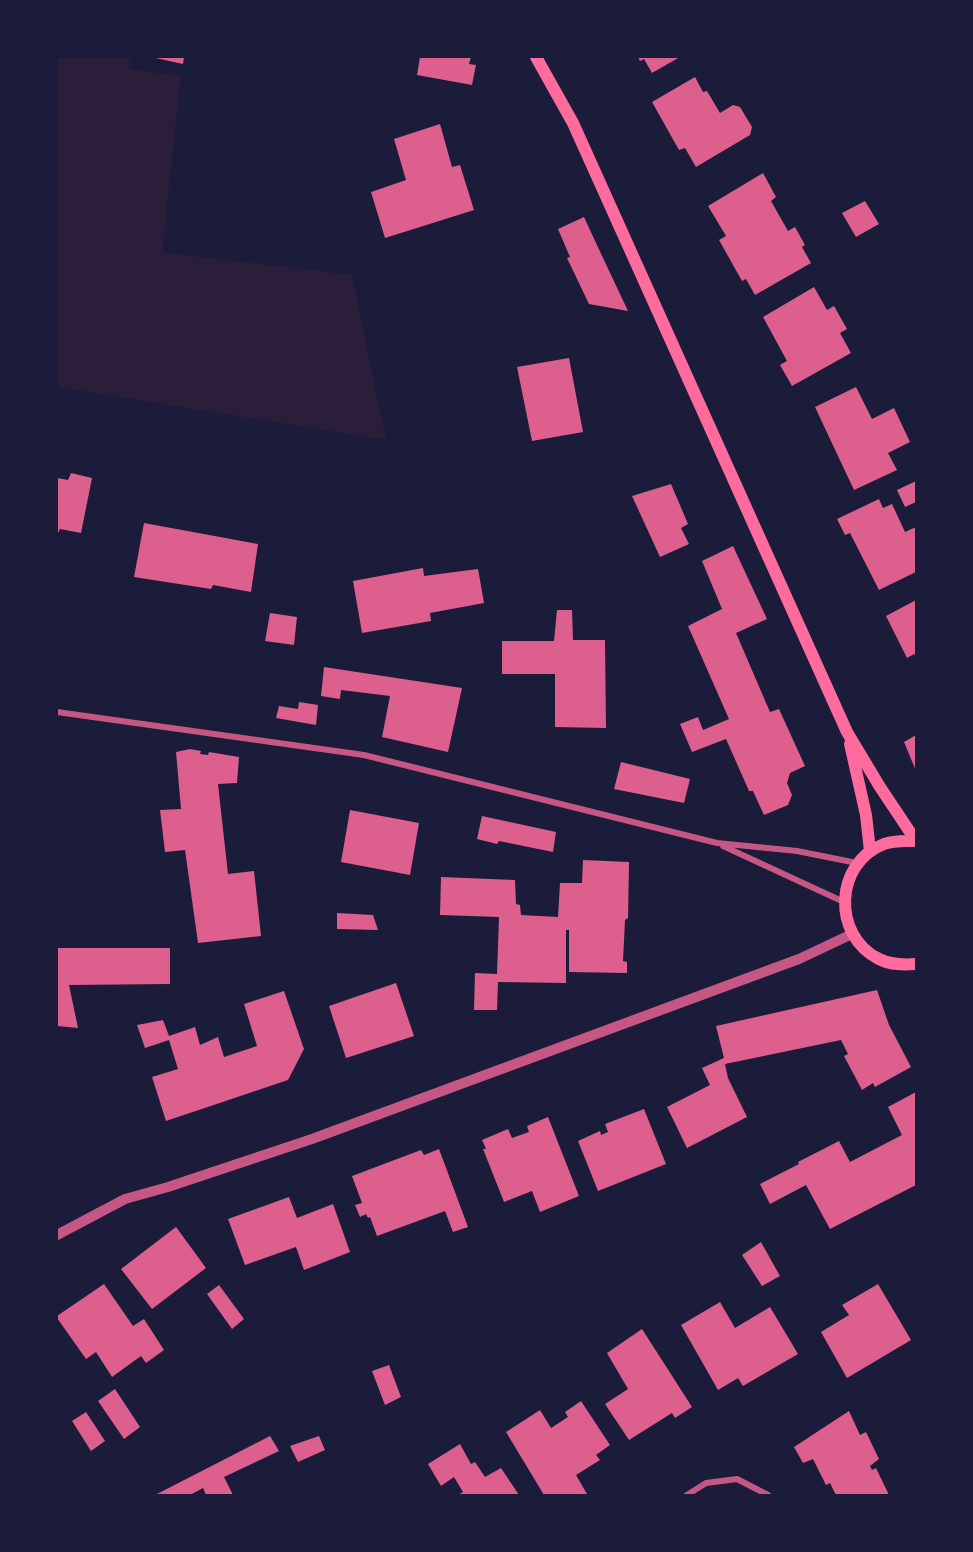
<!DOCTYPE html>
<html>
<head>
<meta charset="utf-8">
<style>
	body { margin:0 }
	#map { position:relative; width:973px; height:1552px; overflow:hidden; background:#1b1b3a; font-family:Overpass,sans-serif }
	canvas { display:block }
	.frame { position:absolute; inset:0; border:58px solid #1b1b3a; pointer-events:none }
</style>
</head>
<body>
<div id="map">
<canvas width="973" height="1552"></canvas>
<div class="frame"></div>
</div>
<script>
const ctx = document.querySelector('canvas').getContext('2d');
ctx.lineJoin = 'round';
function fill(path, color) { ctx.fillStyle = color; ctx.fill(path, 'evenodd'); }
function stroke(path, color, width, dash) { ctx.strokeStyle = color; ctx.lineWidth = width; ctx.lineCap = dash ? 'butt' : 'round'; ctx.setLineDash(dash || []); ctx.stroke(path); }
fill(new Path2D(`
	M57,57H129V69L181,76L162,252L352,275L386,440L57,387Z`), '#2a1e3b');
fill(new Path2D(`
	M151,57H184L183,64Z
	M420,57H471L469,64L476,65L472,85L417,75Z
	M638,57H680L652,73L644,59L640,61Z
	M695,77L703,92L707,91L720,113L733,105L740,107L752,127L750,135L696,167L685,148L679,150L652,102Z
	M440,124L452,167L460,165L474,210L385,238L371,192L406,180L394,139Z
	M763,173L776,197L771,201L788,231L795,227L805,245L802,247L811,263L755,295L746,279L742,281L719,240L726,236L708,206Z
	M865,201L879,224L856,237L842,213Z
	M584,217L596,243L628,311L589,304L567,258L570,257L558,229Z
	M814,287L827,310L834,306L847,329L840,333L851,353L792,386L780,365L787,361L763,317Z
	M569,358L583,432L532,441L517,367Z
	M856,387L872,419L894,408L910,442L888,453L897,470L854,490L815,407Z
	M71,473L92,478L81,533L60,529L57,535V478L68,480Z
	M916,481V502L905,507L897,490Z
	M671,484L688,524L681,528L689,544L660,557L632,496Z
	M879,499L883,508L892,504L905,532L916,527V572L879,590L850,533L845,535L837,519Z
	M144,523L258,544L251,592L213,585L211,589L134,577Z
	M733,546L767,619L736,633L770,712L779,709L805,766L790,773L787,783L792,795L788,805L764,815L753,791H749L726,739L692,752L680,724L698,717L703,730L729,719L688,626L722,609L702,561Z
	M423,568L424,576L478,569L484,603L430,613L431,621L362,633L353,581Z
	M916,600V657L914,654L907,658L886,616Z
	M557,610H572L573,640H605L606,728L555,727V674H502V641H554Z
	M270,613L297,617L294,645L265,641Z
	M324,667L462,688L448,752L382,737L390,696L341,690L340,699L321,696Z
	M299,702L318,705L316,725L276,718L279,706L298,709Z
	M916,735V771L904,742Z
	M190,749L201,751L200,754L208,755L209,752L239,757L237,783L218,784L228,874L254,871L261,936L198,943L185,850L165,852L160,810L181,809L176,752Z
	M621,762L690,779L684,803L614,789Z
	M350,810L419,823L410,875L341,862Z
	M482,816L556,832L553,852L499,841L497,844L477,839Z
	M583,860L629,862L628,918L625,920L623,961L627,962V973L569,972V930H566V983L498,982L497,1010H474L475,973L497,974L499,917L440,915L441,877L515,880L516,904L520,905L521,915L558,917L560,883H582Z
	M337,913L373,915L378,930L337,929Z
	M57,948H170V984L69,985L78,1028L57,1026Z
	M396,983L414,1036L346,1058L329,1006Z
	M877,990L889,1025L911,1067L875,1087L873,1083L862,1090L844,1056L848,1054L841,1040L725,1064L728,1078L747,1117L687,1148L667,1107L710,1085L702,1068L724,1058L716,1026Z
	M284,991L304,1049L288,1080L166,1121L152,1077L178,1069L169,1040L145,1048L137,1025L163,1020L169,1036L195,1027L200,1045L218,1037L224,1057L257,1046L244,1004Z
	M916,1092V1185L830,1229L806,1185L770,1204L760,1184L799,1164L798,1162L839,1141L850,1162L902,1135L888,1107Z
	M644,1109L666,1164L598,1191L578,1141L600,1131L601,1135L608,1132L605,1124Z
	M548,1117L579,1196L540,1212L532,1191L504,1202L483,1149H486L482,1140L508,1129L512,1138L529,1132L527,1126Z
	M439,1149L468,1227L453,1232L445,1211L377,1236L370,1217L368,1218L366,1214L360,1217L355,1205L362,1203L352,1176L421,1150L424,1155Z
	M289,1197L297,1218L333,1204L350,1252L304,1270L296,1247L245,1265L228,1219Z
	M176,1227L206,1268L152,1309L121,1269Z
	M761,1242L780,1276L762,1286L742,1255Z
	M104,1284L133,1326L144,1319L164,1350L146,1363L141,1356L112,1377L96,1352L86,1359L57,1318V1316Z
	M878,1284L911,1340L847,1378L821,1332L849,1315L842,1305Z
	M219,1285L244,1319L232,1329L207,1294Z
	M720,1302L735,1328L770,1307L798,1354L743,1386L738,1378L718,1390L681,1325Z
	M642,1329L692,1407L675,1418L672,1413L629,1440L605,1404L628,1389L607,1353Z
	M389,1365L401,1397L385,1405L372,1371Z
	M115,1389L140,1427L124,1439L98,1401Z
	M581,1401L610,1445L596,1455L600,1460L576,1475L587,1494L544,1495L506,1432L540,1410L551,1428L568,1417L565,1412Z
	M849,1411L860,1435L866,1432L879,1459L870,1466L872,1470L876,1468L889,1495H836L830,1483L826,1485L813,1459L803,1463L794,1447Z
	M86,1412L105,1441L91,1451L72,1421Z
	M270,1436L279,1451L224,1477L233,1495H206L203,1488L190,1495H155Z
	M319,1436L325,1450L298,1462L290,1446Z
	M460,1444L471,1464L475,1462L485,1477L501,1468L519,1495H458L463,1492L454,1477L441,1486L428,1464Z`), '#dd5f8e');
stroke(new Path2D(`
	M57,712L364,755L717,843L797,851L857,863
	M723,846L844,902
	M687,1495L706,1483L737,1479L768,1495`), '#c65784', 6);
stroke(new Path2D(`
	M57,1235L125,1199L168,1187L312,1139L799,959L852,934`), '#c65784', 10);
stroke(new Path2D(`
	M536,57L573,123L847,732L880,787L916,841
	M850,744L866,815L870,851
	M916,841C905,841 894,840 884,844C834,863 832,936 879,959C891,965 903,965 916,964`), '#ff6b9d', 12);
</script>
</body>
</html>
